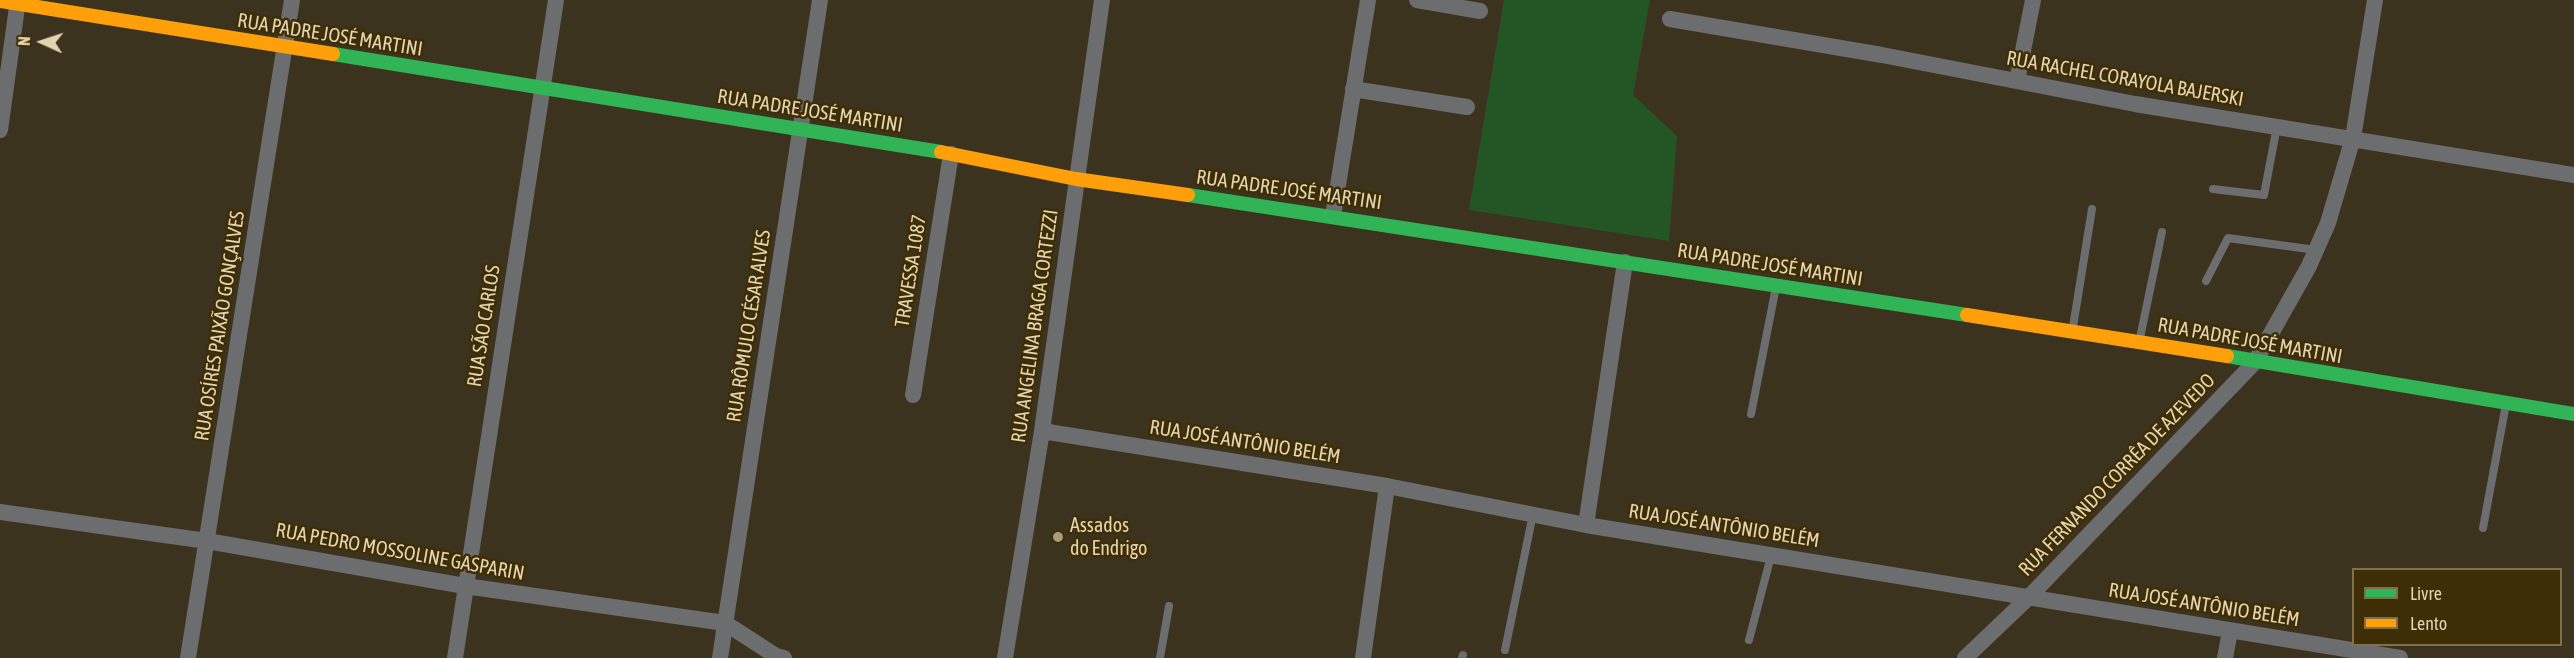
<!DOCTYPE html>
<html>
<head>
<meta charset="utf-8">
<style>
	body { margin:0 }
	#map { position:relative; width:2574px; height:658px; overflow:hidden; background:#3c331e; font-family:"Asap Condensed",sans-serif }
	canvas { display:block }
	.legend { position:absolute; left:2352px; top:568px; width:210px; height:78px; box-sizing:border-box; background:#3e2e05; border:2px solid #807049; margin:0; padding:8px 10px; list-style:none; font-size:18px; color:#e4d3b0 }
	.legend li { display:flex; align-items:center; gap:12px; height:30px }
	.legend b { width:30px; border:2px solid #807049 }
	.north { position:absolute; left:12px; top:12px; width:60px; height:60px; -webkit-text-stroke:4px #3e2e05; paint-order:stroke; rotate:273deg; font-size:16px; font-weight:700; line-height:24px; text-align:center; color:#e4d3b0 }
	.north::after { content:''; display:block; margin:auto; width:21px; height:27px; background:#e4d3b0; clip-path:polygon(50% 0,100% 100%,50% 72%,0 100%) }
</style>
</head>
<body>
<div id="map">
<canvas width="2574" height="658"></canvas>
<ul class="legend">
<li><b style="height:8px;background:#30b455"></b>Livre</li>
<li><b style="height:8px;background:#ff9f0a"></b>Lento</li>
</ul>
<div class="north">N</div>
</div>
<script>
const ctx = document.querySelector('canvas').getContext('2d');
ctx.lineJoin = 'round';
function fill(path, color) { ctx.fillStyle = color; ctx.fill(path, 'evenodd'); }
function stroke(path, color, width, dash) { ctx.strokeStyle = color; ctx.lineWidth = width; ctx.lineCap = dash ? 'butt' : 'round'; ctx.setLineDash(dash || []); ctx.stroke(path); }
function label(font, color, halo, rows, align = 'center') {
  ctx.font = font + ' "Asap Condensed",sans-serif'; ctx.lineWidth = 5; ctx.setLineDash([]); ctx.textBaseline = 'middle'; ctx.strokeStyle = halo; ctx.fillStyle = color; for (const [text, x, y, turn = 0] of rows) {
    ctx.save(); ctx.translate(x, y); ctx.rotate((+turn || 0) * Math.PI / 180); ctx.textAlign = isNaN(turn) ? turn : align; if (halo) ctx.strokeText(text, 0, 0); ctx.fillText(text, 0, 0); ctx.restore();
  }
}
fill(new Path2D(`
	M1504,0H1650L1633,95L1677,136L1669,241L1469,210Z`), '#245524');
stroke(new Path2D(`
	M2213,189L2264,195L2277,126
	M2206,281L2228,238L2316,250
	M2073,327L2092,209
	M2140,338L2162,232
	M1751,414L1776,287
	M2483,528L2506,404
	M1749,640L1771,556
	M1505,650L1533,514
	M1160,658L1169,606
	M1462,658L1463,655`), '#6c6d6e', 8);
stroke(new Path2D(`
	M1417,0L1480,11
	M1670,19L1882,55L2135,104L2574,175
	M2017,81L2033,0
	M1353,89L1467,107
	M0,130L18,0
	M1333,216L1368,0
	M913,395L951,154
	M1042,431L1387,486L1586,525L2400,658
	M0,512L207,541L465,586L725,623L776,656L784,658
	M1586,525L1625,262
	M188,658L292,0
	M455,658L556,0
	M720,658L820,0
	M1005,658L1042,431L1102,0
	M1363,658L1387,486
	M1965,658L2028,598L2255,362L2309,266L2328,223L2353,138L2375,0
	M2225,658L2230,631`), '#6c6d6e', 16);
stroke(new Path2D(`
	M333,54L941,152
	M1188,195L1967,315
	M2227,356L2574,414`), '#30b455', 14);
stroke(new Path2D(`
	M0,1L333,54
	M941,152L1076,179L1188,195
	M1967,315L2227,356`), '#ff9f0a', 14);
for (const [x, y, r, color] of [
	[1058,537,6,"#a99b7d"]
]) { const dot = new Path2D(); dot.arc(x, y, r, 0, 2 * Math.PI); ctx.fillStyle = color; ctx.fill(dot); stroke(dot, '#3e2e05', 2); }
label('20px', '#e4d3b0', '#3e2e05', [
	["RUA PADRE JOSÉ MARTINI",330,35,9],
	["RUA RACHEL CORAYOLA BAJERSKI",2125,79,10],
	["RUA PADRE JOSÉ MARTINI",810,111,9],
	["RUA PADRE JOSÉ MARTINI",1289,190,8],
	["RUA PADRE JOSÉ MARTINI",1770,265,9],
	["TRAVESSA 1087",911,271,-81],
	["RUA OSÍRES PAIXÃO GONÇALVES",220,326,-81],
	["RUA SÃO CARLOS",484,326,-81],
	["RUA RÔMULO CÉSAR ALVES",749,326,-81],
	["RUA ANGELINA BRAGA CORTEZZI",1035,326,-82],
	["RUA PADRE JOSÉ MARTINI",2250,341,10],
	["RUA JOSÉ ANTÔNIO BELÉM",1245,442,9],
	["RUA FERNANDO CORRÊA DE AZEVEDO",2117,475,-46],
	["RUA JOSÉ ANTÔNIO BELÉM",1724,526,9],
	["RUA PEDRO MOSSOLINE GASPARIN",400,552,10],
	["RUA JOSÉ ANTÔNIO BELÉM",2204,605,9]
]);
label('20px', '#e4d3b0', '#3e2e05', [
	["Assados",1070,526],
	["do Endrigo",1070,549]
], 'left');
</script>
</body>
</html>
